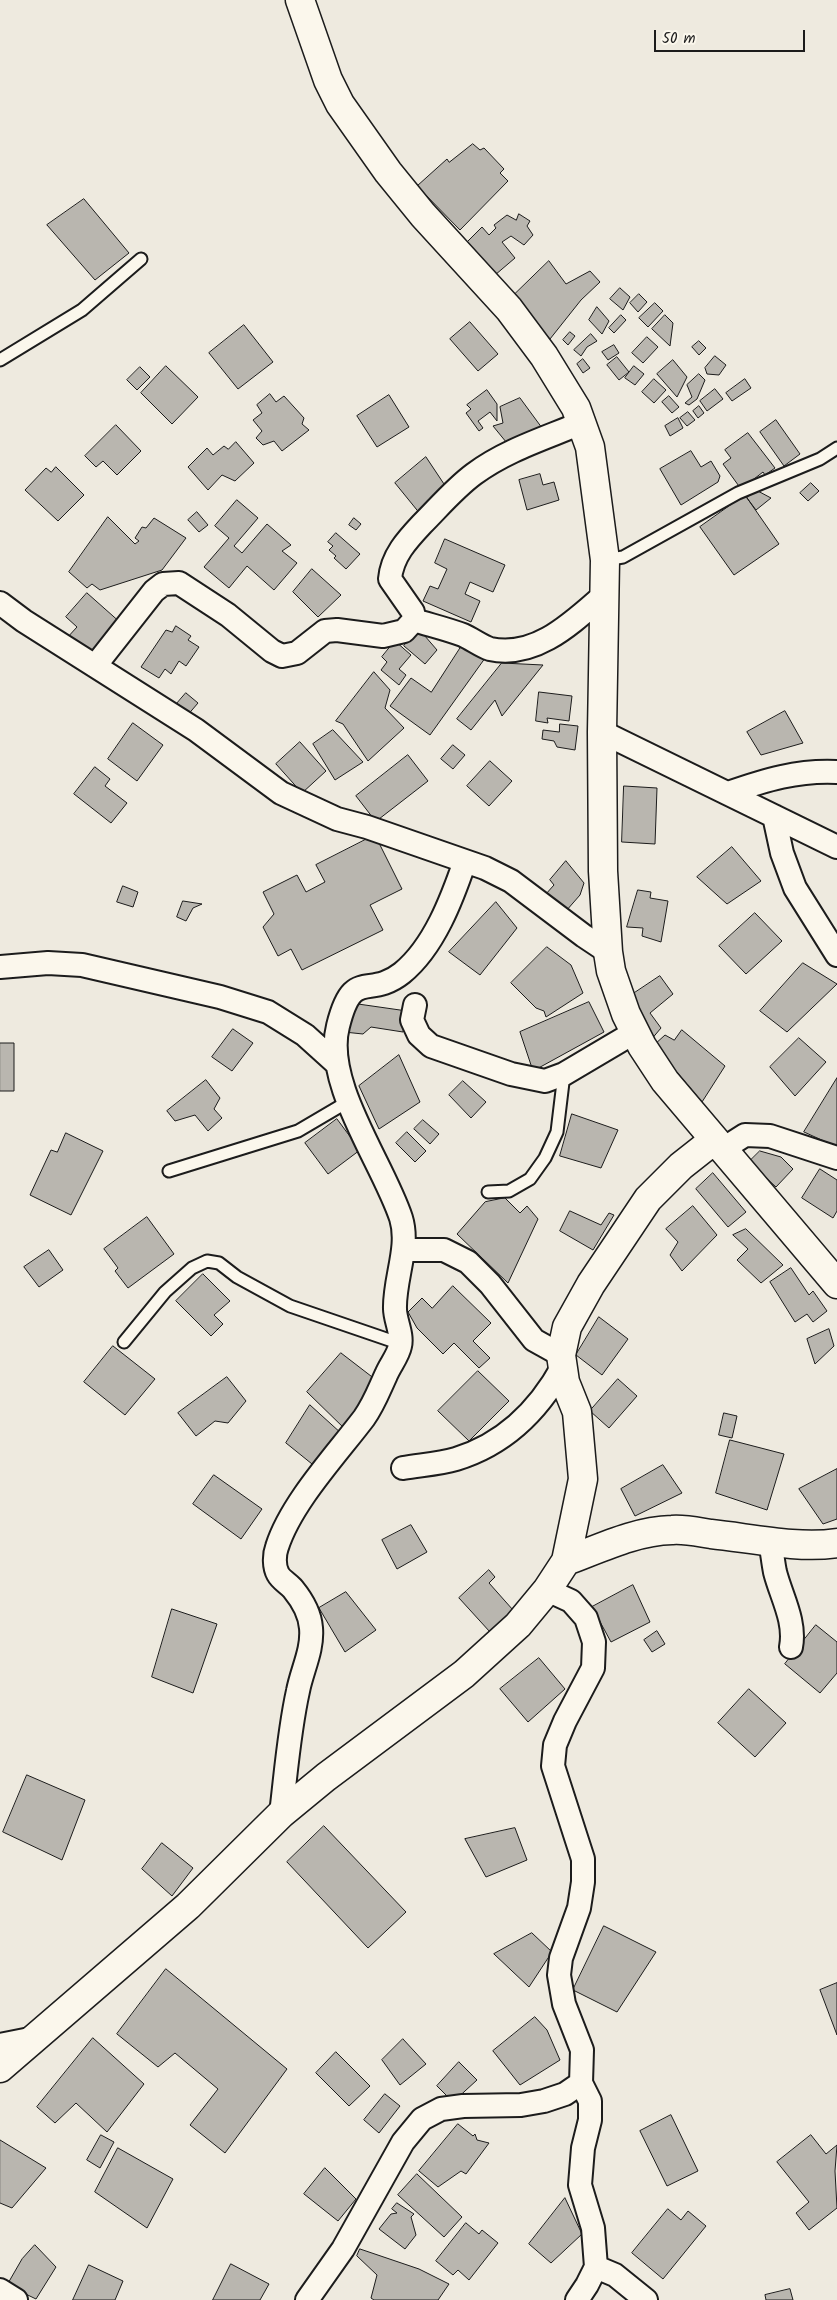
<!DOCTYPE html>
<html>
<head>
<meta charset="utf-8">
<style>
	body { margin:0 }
	#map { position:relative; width:837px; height:2300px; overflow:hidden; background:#eeeadf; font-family:Kalam,sans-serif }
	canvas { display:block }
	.scale { position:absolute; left:654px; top:30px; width:151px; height:22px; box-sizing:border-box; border:2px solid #1c1c1c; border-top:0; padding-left:6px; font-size:15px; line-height:18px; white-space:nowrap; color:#1c1c1c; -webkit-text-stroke:4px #fbf7ec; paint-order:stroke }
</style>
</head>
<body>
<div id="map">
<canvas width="837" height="2300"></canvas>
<div class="scale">50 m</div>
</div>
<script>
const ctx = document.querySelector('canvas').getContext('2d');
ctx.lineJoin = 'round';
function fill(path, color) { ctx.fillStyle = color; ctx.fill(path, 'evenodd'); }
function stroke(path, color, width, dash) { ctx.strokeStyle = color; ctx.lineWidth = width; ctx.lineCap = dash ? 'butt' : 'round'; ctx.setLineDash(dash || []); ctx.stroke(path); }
const building = new Path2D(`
	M473,144L480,150L484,148L504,169L500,173L508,181L460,230L417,186L447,159L449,162Z
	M84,199L129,253L95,280L47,225Z
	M519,214L530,221L527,226L533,235L524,245L511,236L502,242L515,258L495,275L465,244L482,227L489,235L496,228L494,225L507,215L516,220Z
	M549,261L566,284L590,271L600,282L581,300L550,339L512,297Z
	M620,288L630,297L623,310L610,299Z
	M639,294L647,302L638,312L630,303Z
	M655,303L663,311L648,327L639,318Z
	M597,307L609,321L602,334L589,320Z
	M621,315L626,320L614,333L609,328Z
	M665,315L673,323L670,346L652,329Z
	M470,322L498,354L478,371L450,339Z
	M244,325L273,362L238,389L209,353Z
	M570,332L575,336L568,345L563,340Z
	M591,334L597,341L587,347L581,356L574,350Z
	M647,337L658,347L643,363L632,353Z
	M699,341L706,348L699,355L692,347Z
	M614,345L619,353L608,360L602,352Z
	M715,356L726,365L719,375L707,374L705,368Z
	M617,357L629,372L619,380L607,365Z
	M583,359L590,368L583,373L577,364Z
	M673,360L687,377L677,397L657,374Z
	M166,366L198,397L172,424L141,393Z
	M634,366L644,374L635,385L625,378Z
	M140,367L150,377L137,390L127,380Z
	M699,374L705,380L697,399L689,405L685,403L692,397L687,385Z
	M654,379L666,390L654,403L642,392Z
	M745,379L751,388L732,401L726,393Z
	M715,389L723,399L707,411L700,401Z
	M487,390L497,404V421L490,412L478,421L483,428L479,431L466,413L471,409L467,405Z
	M270,394L276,402L284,396L304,418L302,424L309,430L282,451L274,441L263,445L256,438L262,431L253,420L262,413L257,405Z
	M389,395L409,427L377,447L357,416Z
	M669,396L679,407L672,413L662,402Z
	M520,398L545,432L511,448L493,426L503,423L500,407Z
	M699,406L704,413L698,418L693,411Z
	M688,412L695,420L687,426L680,418Z
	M678,418L683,428L670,436L665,426Z
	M776,420L800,454L784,466L760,432Z
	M116,425L141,451L117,475L103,461L96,467L85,456Z
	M748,433L775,468L765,475L763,472L741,489L723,464L731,458L725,450Z
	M236,442L254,463L235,481L222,475L208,490L188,467L207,448L213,455L224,446L228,449Z
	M691,451L701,467L711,461L720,476L718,482L681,505L660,469Z
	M426,457L448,490L421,515L395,483Z
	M56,467L84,495L58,521L25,490L46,468L51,472Z
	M540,474L543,485L554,482L559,500L527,510L519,480Z
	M811,483L819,491L808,501L800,493Z
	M756,490L771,498L756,510L747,498Z
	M745,495L779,544L734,575L700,527Z
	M237,500L258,518L234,546L242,553L267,524L291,545L282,551L297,563L274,590L247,566L229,588L204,567L229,538L215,526Z
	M197,512L208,525L199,532L188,520Z
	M108,517L135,544L139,541L135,538L142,527L146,528L154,518L186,538L162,570L100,590L92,584L87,588L69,572Z
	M354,518L361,524L356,530L349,525Z
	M336,533L360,554L346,569L334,558L336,556L329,550L333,546L328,542Z
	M445,539L505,565L493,592L470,582L465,594L480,601L471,622L423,601L430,586L438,589L447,569L435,563Z
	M312,569L341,595L318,617L293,592Z
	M87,593L122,624L90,660L66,639L77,627L66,617Z
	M176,626L191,636L188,640L199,647L186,666L179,661L171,674L165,669L159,678L141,667L166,630L172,632Z
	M418,628L437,650L425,664L404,646Z
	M395,641L411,655L399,669L406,675L399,685L381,670L387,662L382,657Z
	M461,647L488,654L430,735L390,706L411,678L431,692Z
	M502,663L543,665L502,716L495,700L471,730L457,719Z
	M374,672L390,690L385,708L404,728L368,761L343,724L336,721Z
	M539,692L572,696L569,721L547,718L548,723L536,721Z
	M186,693L198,703L186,717L174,707Z
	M785,711L803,743L761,755L747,732Z
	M133,723L163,745L137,781L108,759Z
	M560,724L578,726L575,750L557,747L554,741L542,739L543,730L559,732Z
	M333,730L363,762L335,780L313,744Z
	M300,742L326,771L302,793L276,764Z
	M453,745L465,755L453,769L441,759Z
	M408,755L428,781L379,819L373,818L356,796Z
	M490,761L512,781L489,806L467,786Z
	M95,767L110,779L105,786L127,803L111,823L74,794Z
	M624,786L657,788L655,844L622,842Z
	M375,835L402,889L370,905L383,930L302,970L291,949L278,956L263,927L274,914L263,892L297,875L306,892L325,882L316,865Z
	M732,847L761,881L727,904L697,877Z
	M566,861L584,883L580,895L566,911L545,895L554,885L550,880Z
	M123,886L138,892L133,907L117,902Z
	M638,890L651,892L650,898L668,901L661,942L642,936L643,928L627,927Z
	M183,901L202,904L193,908L186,921L177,917Z
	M496,902L517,928L480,975L449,952Z
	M755,913L782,941L746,974L719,946Z
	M547,947L571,965L583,993L546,1017L544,1011L536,1008L511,983Z
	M803,963L837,984L787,1032L760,1011Z
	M660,976L673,994L650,1013L661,1028L650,1041L630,996Z
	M589,1002L604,1032L533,1071L520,1032Z
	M351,1003L407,1011L403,1032L371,1027L363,1034L344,1032Z
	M233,1029L253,1043L232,1071L212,1057Z
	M682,1030L725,1066L702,1102L654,1045L665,1035L674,1040Z
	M799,1038L826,1062L795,1096L770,1067Z
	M0,1043H14V1091H0Z
	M399,1055L420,1102L379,1129L359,1086Z
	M837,1078V1147L804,1132Z
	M206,1080L220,1098L214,1109L222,1118L208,1131L195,1115L175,1121L167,1111Z
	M463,1081L486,1102L471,1118L449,1095Z
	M572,1114L618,1130L601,1168L560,1156Z
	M337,1119L360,1150L328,1174L305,1143Z
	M423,1120L439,1134L430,1144L414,1129Z
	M407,1132L426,1151L415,1162L396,1143Z
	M66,1133L103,1151L71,1215L30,1195L51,1150L57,1152Z
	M760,1151L781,1157L793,1169L776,1187L749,1162Z
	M820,1169L837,1180V1211L833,1218L802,1198Z
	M713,1173L746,1212L728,1227L696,1189Z
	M505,1198L520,1213L527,1206L538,1219L508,1283L457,1234L485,1202Z
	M693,1206L717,1235L682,1271L670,1255L678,1242L666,1229Z
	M570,1211L601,1225L609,1213L614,1215L593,1250L560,1231Z
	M147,1217L174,1254L128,1288L115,1271L118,1268L104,1249Z
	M746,1229L783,1265L761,1283L737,1260L748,1249L733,1235Z
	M49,1250L63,1270L39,1287L24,1267Z
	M791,1268L809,1295L813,1291L827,1311L813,1322L807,1314L795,1322L770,1282Z
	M203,1274L230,1301L214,1315L223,1324L211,1336L176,1301Z
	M453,1286L491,1323L473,1341L490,1358L479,1368L454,1343L443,1354L417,1328L408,1312L422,1298L432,1308Z
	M599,1317L628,1339L602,1375L576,1355Z
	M829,1329L834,1346L815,1364L807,1339Z
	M113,1346L155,1379L125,1415L84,1382Z
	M341,1353L380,1383L347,1431L307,1392Z
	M478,1371L509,1401L469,1441L438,1411Z
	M227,1377L246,1401L228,1423L215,1421L196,1436L178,1413Z
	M618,1379L637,1396L609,1428L590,1411Z
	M310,1405L342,1434L317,1468L286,1443Z
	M724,1413L737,1416L732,1438L719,1435Z
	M730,1440L784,1454L767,1510L716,1493Z
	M663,1465L682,1493L635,1516L621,1489Z
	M837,1469V1519L823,1524L799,1489Z
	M214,1475L262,1509L241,1539L193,1504Z
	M411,1525L427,1552L397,1569L382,1540Z
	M489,1570L495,1577L489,1583L513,1610L490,1632L459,1598Z
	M633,1585L650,1622L611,1642L592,1607Z
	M346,1592L376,1630L345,1652L319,1608Z
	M172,1609L217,1624L193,1693L152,1677Z
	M816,1625L837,1642V1673L820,1693L785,1664Z
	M657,1631L665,1644L652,1652L644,1640Z
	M539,1658L565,1689L528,1722L500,1689Z
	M749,1689L786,1723L755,1757L718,1723Z
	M27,1775L85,1800L62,1860L3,1832Z
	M324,1826L406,1912L368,1948L287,1862Z
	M515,1828L527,1860L486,1877L465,1839Z
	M162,1843L193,1868L172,1896L142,1869Z
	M604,1926L656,1952L617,2012L573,1990Z
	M532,1933L552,1952L529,1987L494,1954Z
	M166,1969L287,2069L225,2153L190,2125L218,2089L175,2053L158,2067L117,2034Z
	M837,1983V2035L820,1990Z
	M535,2017L547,2030L560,2060L520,2085L493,2051Z
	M93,2038L144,2084L107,2132L76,2103L55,2123L37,2107Z
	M403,2039L426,2064L400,2085L382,2060Z
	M336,2052L370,2086L349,2106L316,2073Z
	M459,2062L477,2080L453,2102L437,2086Z
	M385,2094L400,2106L379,2133L364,2120Z
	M671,2115L698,2171L667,2186L640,2131Z
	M458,2124L473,2136L475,2134L477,2140L489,2143L466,2174L461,2171L438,2187L419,2171Z
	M101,2135L114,2142L100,2168L87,2160Z
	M811,2135L826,2154L837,2145L835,2171L837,2208L809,2230L796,2213L809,2202L777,2162Z
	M0,2140L46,2168L12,2208L0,2203Z
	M118,2148L173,2179L147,2228L95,2192Z
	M325,2168L356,2199L338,2221L304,2194Z
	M417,2174L462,2217L444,2237L398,2195Z
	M565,2198L582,2234L551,2263L529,2244Z
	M397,2203L414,2214L411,2217L416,2235L405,2249L379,2229L391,2214L397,2213L392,2209Z
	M668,2209L681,2220L688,2211L706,2226L663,2279L632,2253Z
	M466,2223L479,2234L482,2230L498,2243L469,2280L458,2270L453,2275L436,2261Z
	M35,2245L56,2267L36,2299L7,2285L22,2259Z
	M360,2249L419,2269L449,2284L438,2300H374L371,2298L377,2275L357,2256Z
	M231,2264L269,2284L260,2300H213Z
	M89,2265L123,2281L115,2300H73Z
	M790,2289L793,2300H766L765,2295Z`);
fill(building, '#b9b6af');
stroke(building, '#1c1c1c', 1);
const lane = new Path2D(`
	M0,360L82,310L141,259
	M605,560L623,557L738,493L820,459L837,448
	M169,1171L298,1131L349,1101
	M488,1192L509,1191L530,1179L545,1158L557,1132L564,1074
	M124,1342L165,1292L192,1268L207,1261L219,1263L237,1277L290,1306L401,1344`);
const street = new Path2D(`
	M0,603L24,621L196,730L281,793L337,819L367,827L485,868L511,881L584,936L608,952
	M414,620C430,625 447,629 463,635C472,639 481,646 490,649C536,659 573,622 604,595
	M95,666L154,591L163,584L179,583L228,615L272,651L282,656L297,653L325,631L337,630L383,636L404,631L414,620L413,612L390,579C392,556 407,540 422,524C439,507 455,488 474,474C506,450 546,438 581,423
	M602,732L837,847
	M728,793C765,780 798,770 837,772
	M774,816L782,853L795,888L837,955
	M0,967L48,963L82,965L220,997L268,1012L305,1035L336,1063
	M415,1005L412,1020L419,1035L431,1046L511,1074L545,1081L564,1074L635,1032
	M723,1149L745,1135L770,1136L837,1158
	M403,1250H444L468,1262L490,1284L534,1340L561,1355
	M403,1468C420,1465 439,1464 456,1459C505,1444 539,1410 563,1366
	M770,1541C772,1551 773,1562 775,1572C781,1596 796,1621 791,1647
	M281,1814C286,1773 289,1731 298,1691C302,1670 313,1650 311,1628C310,1614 302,1600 293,1589C289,1584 281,1580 278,1574C274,1567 274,1555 277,1547C291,1503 336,1455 364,1418C374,1404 379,1390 386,1375C390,1365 398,1356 400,1346C403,1335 395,1320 395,1309C394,1279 410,1247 401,1218C383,1163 323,1083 338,1026C353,966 368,1000 402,973C434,947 452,899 465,861
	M0,2045L35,2038
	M596,2267L615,2275L646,2300
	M0,2290L16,2300
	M307,2300L343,2249L403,2142L422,2119L441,2109L463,2106L521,2105L544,2101L565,2094L581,2083L582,2050L564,2004L559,1975L561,1958L579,1908L583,1882V1859L553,1766L555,1745L565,1721L593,1668L594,1642L586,1618L571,1601L547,1590
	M577,2300L587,2285L596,2267L593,2228L580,2185L583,2148L590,2120V2101L581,2083`);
const secondary = new Path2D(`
	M300,0L328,80L340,104L388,172L423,215L509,309L544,356L576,408L590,447L605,560L602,732L603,871L608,952L611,971L626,1014L642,1046L665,1081L837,1284
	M566,1561C601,1548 635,1531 672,1530C685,1529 698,1532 711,1534C750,1538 798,1549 837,1543
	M0,2068L188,1906L281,1814L326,1777L464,1674L518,1625L547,1590L566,1561L583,1479L577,1412L565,1382L561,1355L567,1327L591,1284L648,1199L681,1166L714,1140`);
stroke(lane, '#1c1c1c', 15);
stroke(street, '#1c1c1c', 26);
stroke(secondary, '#1c1c1c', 31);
stroke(lane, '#fbf7ec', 11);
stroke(street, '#fbf7ec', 22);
stroke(secondary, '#fbf7ec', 28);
</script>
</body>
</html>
